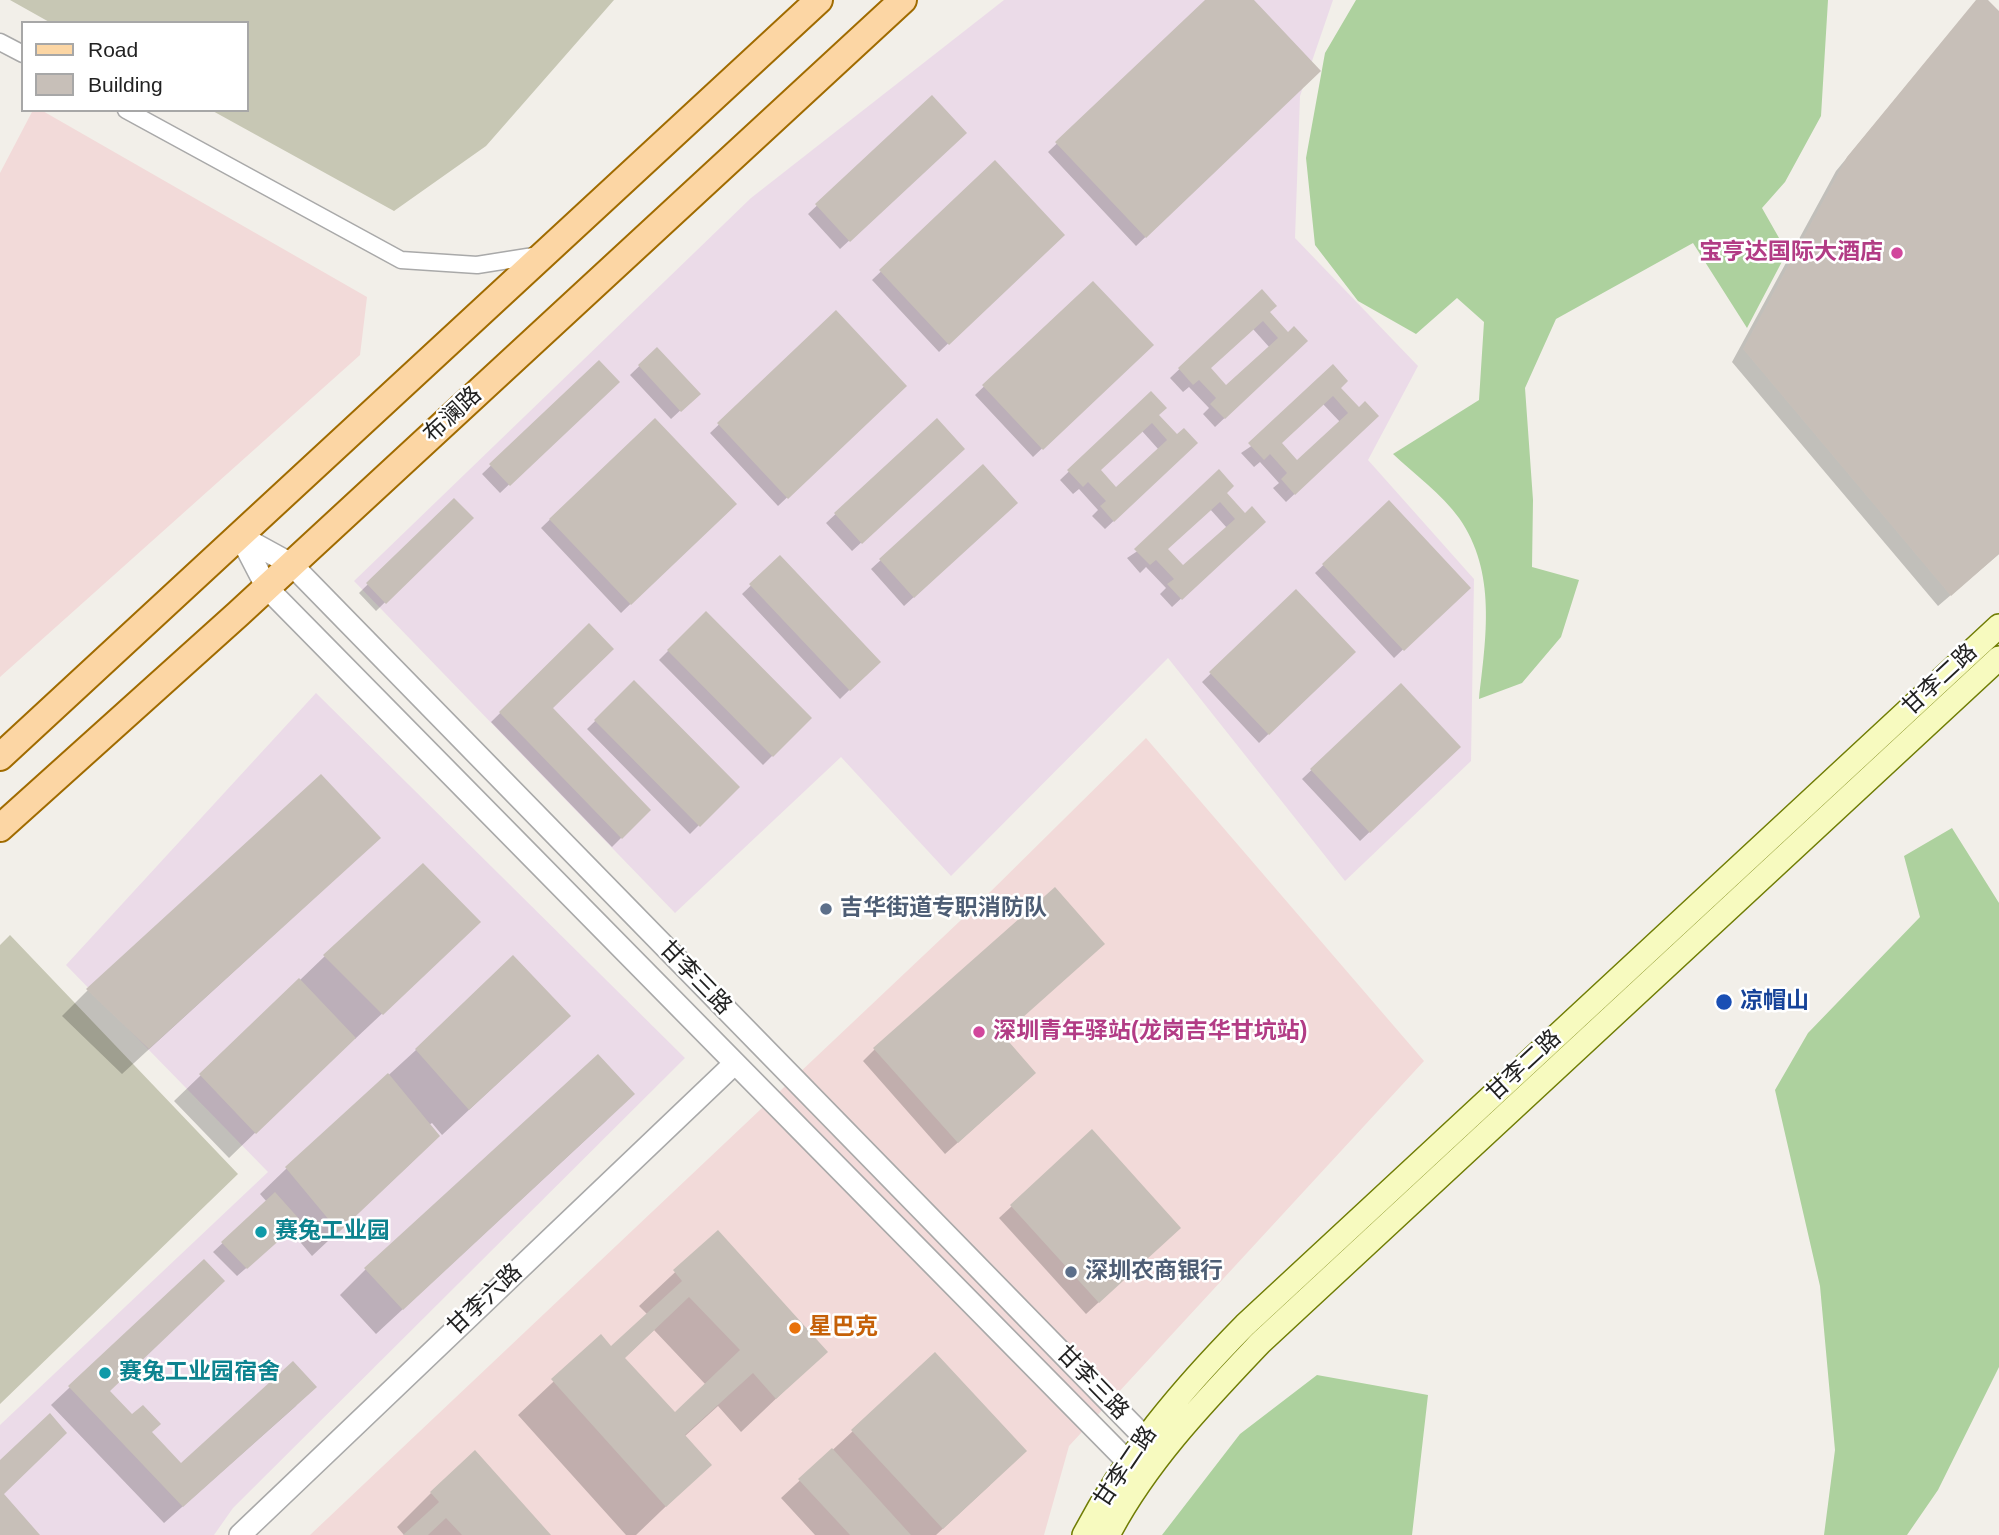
<!DOCTYPE html>
<html>
<head>
<meta charset="utf-8">
<style>
	body { margin:0 }
	#map { position:relative; width:1999px; height:1535px; overflow:hidden; background:#f2efe9; font-family:Helvetica,sans-serif }
	canvas { display:block }
	.legend { position:absolute; left:21px; top:21px; width:228px; height:91px; box-sizing:border-box; background:#fff; border:2px solid #a7a7a7; margin:0; padding:9px 12px; list-style:none; font-size:21px; color:#222 }
	.legend li { display:flex; align-items:center; gap:14px; height:35px }
	.legend b { width:35px; border:2px solid #a7a7a7 }
</style>
</head>
<body>
<div id="map">
<canvas width="1999" height="1535"></canvas>
<ul class="legend">
<li><b style="height:9px;background:#fcd6a4"></b>Road</li>
<li><b style="height:19px;background:#c7bfb8"></b>Building</li>
</ul>
</div>
<script>
const ctx = document.querySelector('canvas').getContext('2d');
ctx.lineJoin = 'round';
function fill(path, color) { ctx.fillStyle = color; ctx.fill(path, 'evenodd'); }
function stroke(path, color, width, dash) { ctx.strokeStyle = color; ctx.lineWidth = width; ctx.lineCap = dash ? 'butt' : 'round'; ctx.setLineDash(dash || []); ctx.stroke(path); }
function label(font, color, halo, rows, align = 'center') {
  ctx.font = font + ' Helvetica,"Noto Sans SC",sans-serif'; ctx.lineWidth = 5; ctx.setLineDash([]); ctx.textBaseline = 'middle'; ctx.strokeStyle = halo; ctx.fillStyle = color; for (const [text, x, y, turn = 0] of rows) {
    ctx.save(); ctx.translate(x, y); ctx.rotate((+turn || 0) * Math.PI / 180); ctx.textAlign = isNaN(turn) ? turn : align; if (halo) ctx.strokeText(text, 0, 0); ctx.fillText(text, 0, 0); ctx.restore();
  }
}
fill(new Path2D(`
	M33,110H41L367,297L360,355L0,677V173Z
	M1146,738L1424,1061L1069,1446L1044,1535H310L978,904Z`), '#f2dad9');
fill(new Path2D(`
	M1004,0H1333L1300,96L1295,238L1418,366L1368,460L1474,579L1471,761L1345,881L1168,658L951,876L841,757L675,913L354,581L751,198Z
	M316,693L685,1058L233,1508L214,1535H0V1425L268,1172L66,965Z`), '#ebdbe8');
fill(new Path2D(`
	M10,0H614L486,146L394,211L211,110H247V23H51Z
	M10,935L238,1174L0,1404V945Z`), '#c7c7b4');
fill(new Path2D(`
	M1356,0H1828L1821,116L1785,182L1762,208L1787,252L1747,328L1693,243L1556,319L1525,388L1533,500L1532,567L1579,580L1561,637L1522,683L1479,699C1486,638 1497,572 1459,518C1442,494 1414,474 1393,454L1479,400L1484,322L1457,298L1416,334L1358,301L1315,245L1306,158L1325,53Z
	M1952,828L1999,903V1367L1938,1490L1907,1535H1824L1835,1450L1820,1286L1775,1090L1808,1033L1920,917L1904,856Z
	M1317,1375L1428,1395L1412,1535H1162L1240,1434Z`), '#add19e');
fill(new Path2D(`
	M1207,0H1252L1319,71L1136,246L1048,152Z
	M1977,0H1985L1999,14V554L1938,606L1732,362L1836,171Z
	M932,97L956,142L840,249L808,214Z
	M995,163L1063,235L939,352L872,280Z
	M1093,283L1151,345L1033,457L975,395Z
	M1262,291L1268,313L1297,350L1215,427L1203,414L1209,408L1189,387L1183,392L1170,378ZM1253,329L1270,348L1226,387L1209,368Z
	M836,313L905,386L778,506L710,433Z
	M657,349L698,394L671,419L630,375Z
	M599,363L617,382L500,493L482,474Z
	M1338,388L1358,410L1377,416L1286,502L1273,488L1279,483L1260,462L1254,467L1241,453ZM1323,404L1341,423L1297,462L1280,443Z
	M1151,393L1157,415L1187,452L1105,529L1092,516L1098,510L1079,489L1073,494L1060,480ZM1142,431L1159,450L1116,490L1098,471Z
	M654,420L734,504L621,613L541,528Z
	M937,420L954,457L852,551L826,523Z
	M983,467L1007,512L904,606L871,569Z
	M1225,493L1255,530L1172,607L1160,594L1166,588L1146,567L1140,573L1127,558ZM1210,509L1227,528L1183,568L1166,549Z
	M454,500L471,518L376,611L359,593Z
	M1389,503L1468,587L1394,658L1315,573Z
	M780,558L878,662L840,699L742,594Z
	M1296,592L1354,652L1259,743L1202,682Z
	M706,613L810,718L763,765L659,660Z
	M589,626L551,708L649,810L612,847L491,722Z
	M634,683L737,787L690,834L587,729Z
	M1401,685L1459,747L1360,841L1302,779Z
	M352,863L122,1074L62,1016L88,990Z
	M452,948L355,1039L354,1037L229,1158L174,1101L325,956Z
	M1001,1036L1022,1085L945,1154L863,1061L875,1049Z
	M543,1041L442,1135L432,1123L429,1125L412,1162L312,1256L290,1230L237,1276L213,1252L267,1202L260,1194L286,1169L416,1050Z
	M607,1120L376,1334L340,1295L366,1269Z
	M1092,1132L1167,1239L1086,1314L999,1218Z
	M718,1232L825,1352L741,1432L718,1406L684,1437L709,1465L636,1535H626L518,1415L601,1337L611,1348L648,1315L639,1306ZM654,1330L706,1385L675,1414L623,1359Z
	M204,1261L108,1391L181,1465L297,1405L164,1523L51,1405Z
	M853,1431L990,1485L936,1535H815L781,1498Z
	M431,1493L548,1535H404L397,1527Z`), '#0003');
fill(new Path2D(`
	M1205,0H1254L1321,71L1146,238L1055,142Z
	M1976,0H1988L1999,11V554L1951,596L1743,349L1847,157Z
	M932,95L967,133L850,242L815,204Z
	M995,160L1065,235L949,345L879,270Z
	M1093,281L1154,345L1043,450L982,385Z
	M1262,289L1277,306L1270,312L1288,332L1294,326L1308,341L1225,419L1210,404L1216,398L1199,380L1193,385L1178,368ZM1263,321L1278,338L1226,385L1211,368Z
	M836,310L907,386L788,499L717,423Z
	M657,347L701,394L681,412L638,365Z
	M599,360L620,382L510,486L489,464Z
	M1333,364L1348,381L1341,388L1359,407L1365,401L1379,416L1295,495L1281,479L1287,473L1270,454L1264,460L1248,443ZM1333,396L1348,413L1297,460L1282,443Z
	M1151,391L1167,408L1159,415L1177,434L1184,428L1198,443L1114,522L1100,506L1106,501L1088,482L1083,487L1067,470ZM1152,423L1167,440L1116,487L1101,470Z
	M655,418L737,504L631,605L549,519Z
	M937,418L965,449L862,544L834,513Z
	M983,464L1018,503L914,598L879,559Z
	M1219,469L1234,486L1227,493L1245,513L1252,506L1266,522L1182,600L1167,584L1174,579L1156,560L1150,565L1134,549ZM1220,502L1235,519L1183,565L1168,549Z
	M454,498L474,518L386,604L366,583Z
	M1389,500L1471,588L1404,651L1322,564Z
	M780,555L881,662L850,691L749,584Z
	M1296,589L1356,652L1269,735L1209,672Z
	M706,611L812,718L773,757L667,650Z
	M589,623L614,649L553,708L651,810L622,839L499,712Z
	M634,680L740,787L700,827L594,720Z
	M1401,683L1461,747L1370,833L1310,769Z
	M321,774L381,838L149,1049L86,989Z
	M423,863L481,922L383,1015L323,955Z
	M1055,887L1105,944L1003,1035L1036,1073L958,1143L873,1048Z
	M513,955L571,1016L469,1110L415,1049Z
	M299,978L356,1038L256,1134L199,1074Z
	M598,1054L635,1094L403,1310L364,1268Z
	M388,1073L440,1136L339,1232L285,1167Z
	M1092,1129L1181,1228L1099,1303L1010,1205Z
	M275,1192L301,1221L247,1269L221,1242Z
	M718,1230L828,1352L776,1399L753,1373L685,1435L712,1465L666,1507L551,1379L601,1334L611,1346L682,1281L673,1270ZM689,1297L740,1350L675,1412L625,1358Z
	M204,1259L225,1281L110,1391L132,1414L143,1405L161,1424L152,1432L181,1463L293,1361L317,1387L183,1507L68,1386Z
	M935,1352L1027,1451L943,1529L851,1430Z
	M50,1413L67,1433L4,1494L40,1535H0V1460Z
	M832,1448L911,1535H850L798,1479Z
	M475,1450L551,1535H462L446,1518L428,1535H403L439,1502L430,1492Z`), '#c7bfb8');
const minor = new Path2D(`
	M0,42L23,54
	M126,110L401,260L477,265L540,255`);
const tertiary = new Path2D(`
	M240,536L291,564L1144,1437L1153,1464L1127,1461L267,588Z
	M240,1535L732,1066`);
const secondary = new Path2D(`
	M1084,1535C1126,1455 1182,1389 1245,1325L1999,626
	M1108,1535C1146,1462 1204,1402 1260,1343L1999,658`);
const primary = new Path2D(`
	M0,757L819,0
	M0,828L238,614L903,0`);
stroke(minor, '#a9a9a9', 19);
stroke(tertiary, '#a9a9a9', 24);
stroke(secondary, '#707d05', 26);
stroke(primary, '#a06b00', 30);
stroke(minor, '#fff', 16);
stroke(tertiary, '#fff', 21);
stroke(secondary, '#f7fabf', 23);
stroke(primary, '#fcd6a4', 26);
for (const [x, y, r, color] of [
	[1897,253,7,"#d1479c"],
	[826,909,7,"#5c6f8a"],
	[1724,1002,9,"#1a4fb4"],
	[979,1032,7,"#d1479c"],
	[261,1232,7,"#0f9aa8"],
	[1071,1272,7,"#5c6f8a"],
	[795,1328,7,"#e8710a"],
	[105,1373,7,"#0f9aa8"]
]) { const dot = new Path2D(); dot.arc(x, y, r, 0, 2 * Math.PI); ctx.fillStyle = color; ctx.fill(dot); stroke(dot, '#fff', 2.5); }
label('bold 23px', '#b23c85', '#fff', [
	["宝亨达国际大酒店",1883,253],
	["深圳青年驿站(龙岗吉华甘坑站)",993,1032,"left"]
], 'right');
label('23px', '#222', '#fff', [
	["布澜路",453,415,-43],
	["甘李二路",1940,680,-43],
	["甘李三路",695,978,46],
	["甘李二路",1524,1066,-43],
	["甘李六路",485,1300,-43],
	["甘李三路",1092,1383,46],
	["甘李二路",1126,1467,-56]
]);
label('bold 23px', '#4e5e75', '#fff', [
	["吉华街道专职消防队",840,909],
	["深圳农商银行",1085,1272]
], 'left');
label('bold 23px', '#164399', '#fff', [
	["凉帽山",1740,1002]
], 'left');
label('bold 23px', '#0d838f', '#fff', [
	["赛兔工业园",275,1232],
	["赛兔工业园宿舍",119,1373]
], 'left');
label('bold 23px', '#c56008', '#fff', [
	["星巴克",809,1328]
], 'left');
</script>
</body>
</html>
